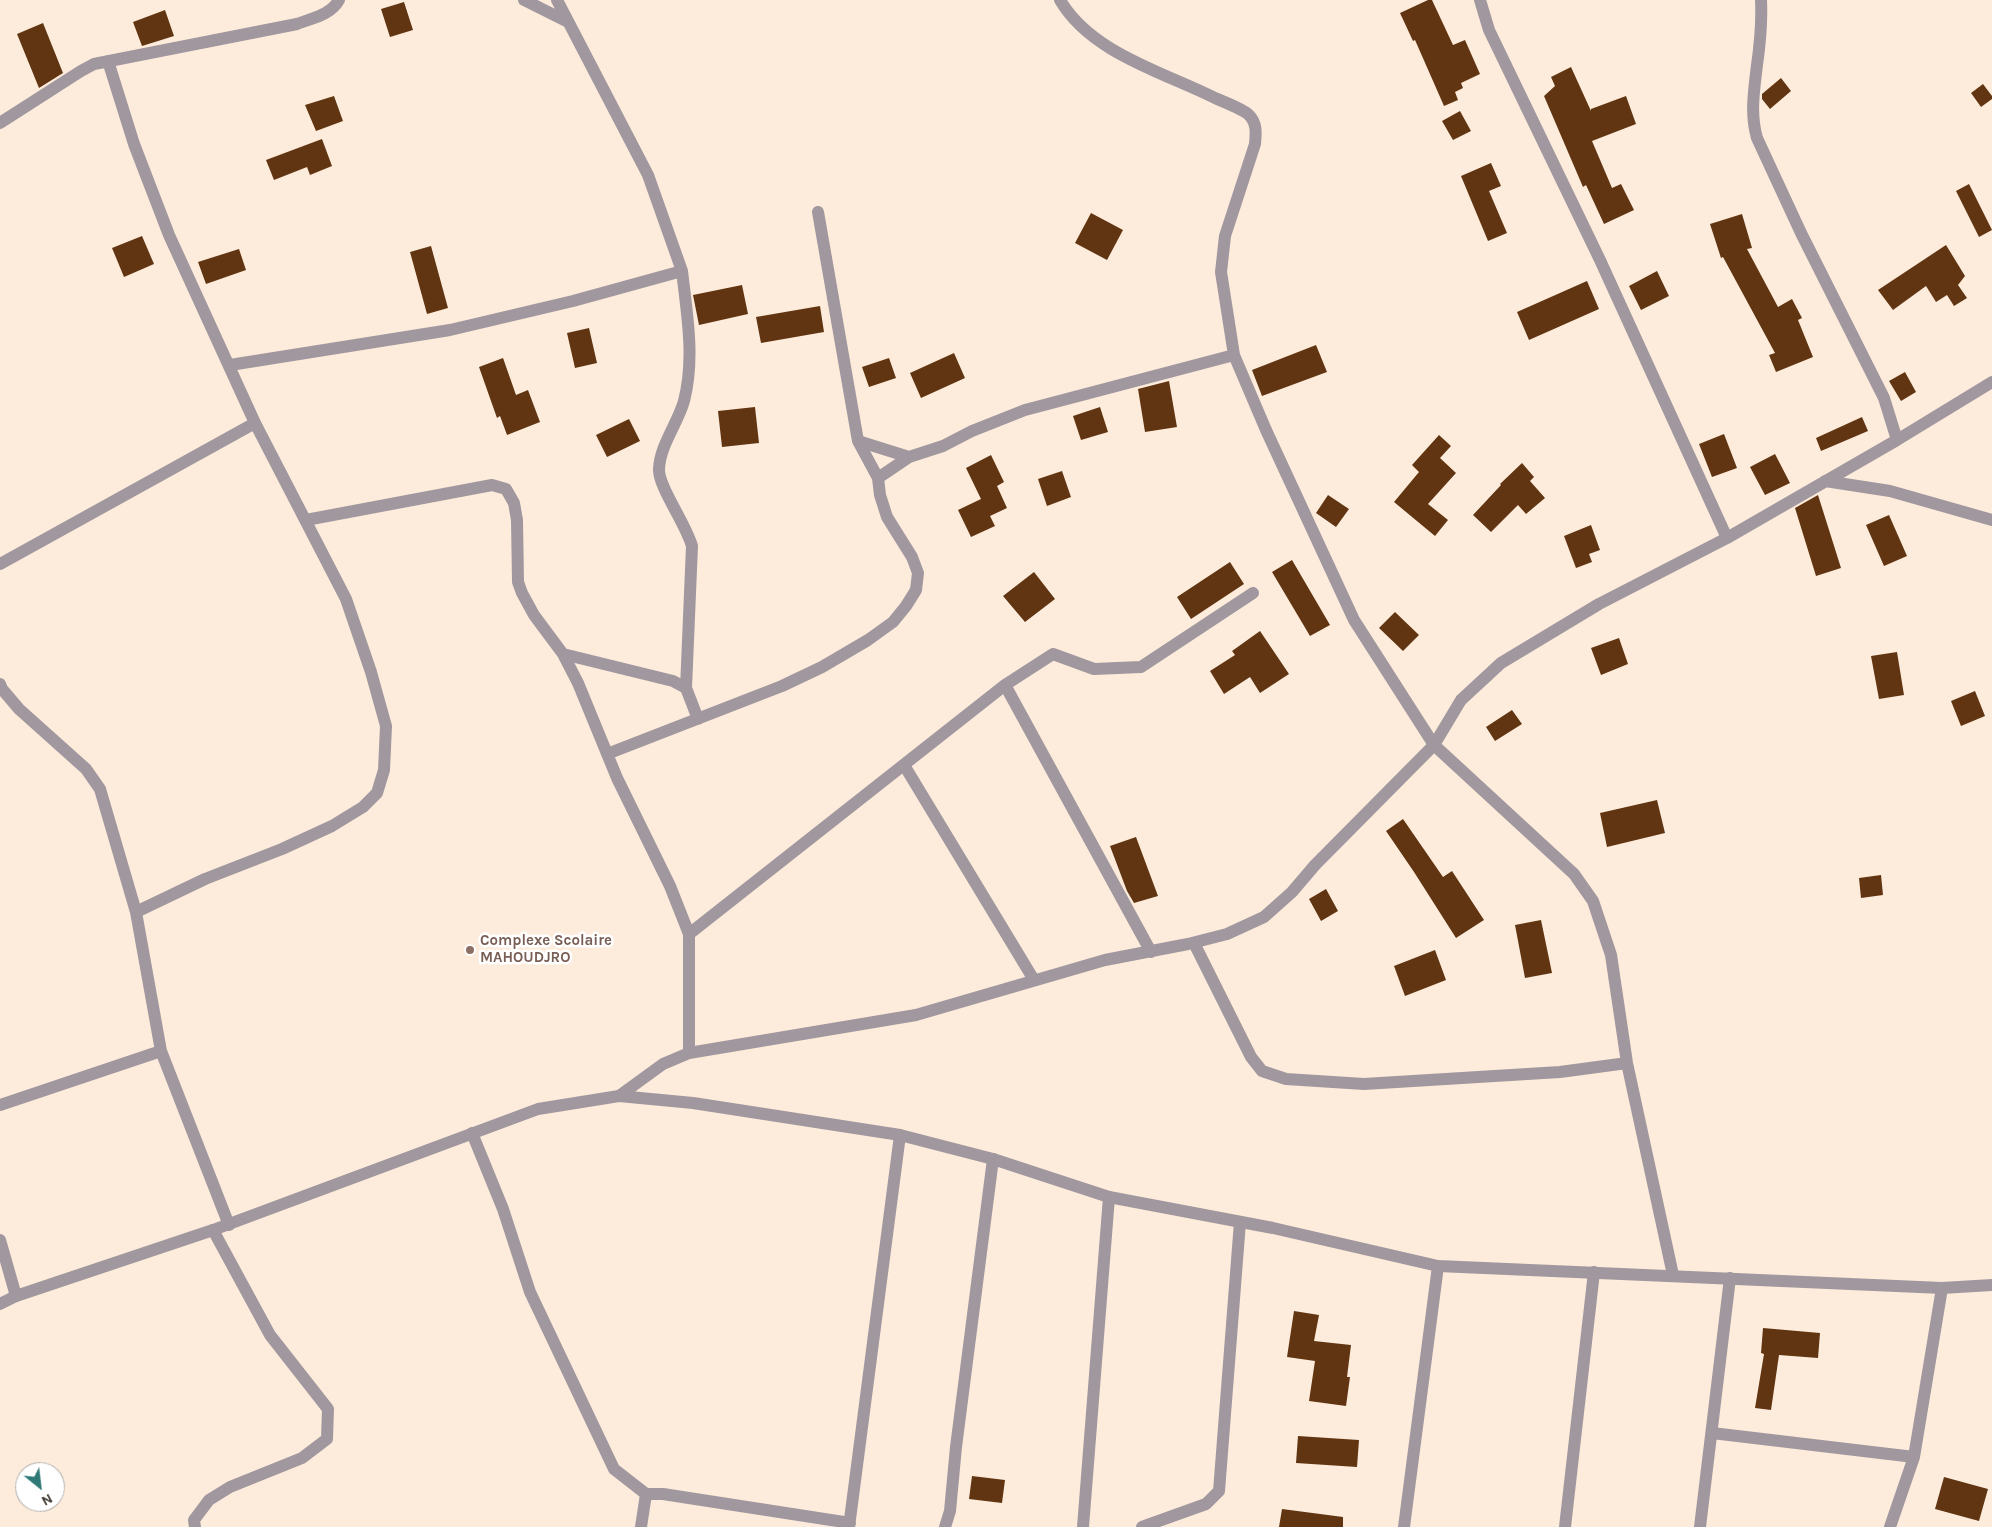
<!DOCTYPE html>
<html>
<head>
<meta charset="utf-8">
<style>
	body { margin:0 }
	#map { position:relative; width:1992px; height:1527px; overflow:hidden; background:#fdecdc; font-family:Karla,sans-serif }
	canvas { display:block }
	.north { position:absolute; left:15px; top:1462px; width:50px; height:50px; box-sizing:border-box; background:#fff; border:1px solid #afaca9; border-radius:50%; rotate:151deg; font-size:14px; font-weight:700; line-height:20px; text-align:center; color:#383028 }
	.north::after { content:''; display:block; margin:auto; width:18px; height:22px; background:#2f7977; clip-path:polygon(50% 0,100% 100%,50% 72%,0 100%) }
</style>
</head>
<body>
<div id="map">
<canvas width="1992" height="1527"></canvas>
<div class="north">N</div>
</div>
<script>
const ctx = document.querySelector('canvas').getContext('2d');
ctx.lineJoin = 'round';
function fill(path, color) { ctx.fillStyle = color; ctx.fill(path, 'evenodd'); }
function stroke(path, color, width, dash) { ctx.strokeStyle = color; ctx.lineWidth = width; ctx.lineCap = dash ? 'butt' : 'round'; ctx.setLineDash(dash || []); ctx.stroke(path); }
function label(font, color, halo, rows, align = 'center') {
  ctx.font = font + ' Karla,sans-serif'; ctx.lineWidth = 5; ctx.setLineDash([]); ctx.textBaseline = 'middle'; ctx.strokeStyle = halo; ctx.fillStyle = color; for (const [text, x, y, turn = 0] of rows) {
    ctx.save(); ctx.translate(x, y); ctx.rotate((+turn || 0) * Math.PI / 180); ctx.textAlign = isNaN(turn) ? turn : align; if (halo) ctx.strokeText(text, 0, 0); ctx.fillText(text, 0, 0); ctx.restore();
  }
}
fill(new Path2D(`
	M1428,0H1432L1453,45L1465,40L1480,74L1461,83L1463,88L1455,92L1458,100L1444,106L1415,40L1413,41L1400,13Z
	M404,2L413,30L390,37L381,9Z
	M165,10L174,36L142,46L133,22Z
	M43,23L63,73L39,88L17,34Z
	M1571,67L1591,111V109L1626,96L1636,124L1592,141L1612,188L1621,184L1634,210L1604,224L1586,185L1583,187L1544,96L1555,86L1551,77Z
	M1781,78L1791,91L1770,109L1762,99V94Z
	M1983,84L1992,96V99L1981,107L1971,93Z
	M334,96L343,121L316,131L305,105Z
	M1460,111L1471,131L1453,140L1442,121Z
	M322,139L332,166L310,175L307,167L274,180L266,160Z
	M1491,163L1501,186L1489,191L1507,233L1488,241L1461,176Z
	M1969,184L1992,230L1979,237L1956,191Z
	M1091,213L1123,230L1107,260L1075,243Z
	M1742,214L1752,248L1747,249L1778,307L1792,299L1802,318L1798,320L1813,357L1776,372L1769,355L1775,353L1723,257L1721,258L1710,224Z
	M142,236L154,264L124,277L112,248Z
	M1946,245L1965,276L1958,285L1967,298L1954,306L1947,295L1936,302L1926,286L1893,310L1878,290Z
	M431,246L448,308L427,314L410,252Z
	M239,249L246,270L206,284L198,262Z
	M1657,271L1669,296L1641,310L1629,286Z
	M1587,281L1599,309L1529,340L1517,312Z
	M742,285L748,314L699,325L693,295Z
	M820,306L824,332L761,343L756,317Z
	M589,328L597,363L575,368L567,333Z
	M1316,345L1327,372L1262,396L1252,370Z
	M954,353L965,378L921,398L910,373Z
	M503,358L516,395L528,390L540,422L507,435L500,416L497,418L479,367Z
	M889,358L896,378L869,387L862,367Z
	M1905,372L1916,392L1901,401L1889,381Z
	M1169,381L1177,427L1145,432L1138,389Z
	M755,407L759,443L722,447L718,411Z
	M1100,407L1108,432L1081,440L1073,416Z
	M1862,417L1868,431L1821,451L1816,438Z
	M629,419L640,441L607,457L596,435Z
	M1724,434L1737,468L1712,477L1699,444Z
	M1439,435L1451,446L1440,458L1456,473L1428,504L1448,520L1435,536L1394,502L1419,472L1412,465Z
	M1775,454L1790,483L1765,495L1750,467Z
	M991,455L1004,482L997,486L1007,508L990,516L995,526L971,537L958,510L981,499L966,468Z
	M1522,463L1534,477L1530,481L1545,498L1526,514L1518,505L1491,532L1473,515L1501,485L1500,484Z
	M1062,471L1071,497L1047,506L1038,479Z
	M1328,495L1349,509L1336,527L1316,513Z
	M1818,495L1841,568L1816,576L1795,508Z
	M1889,515L1907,556L1884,566L1866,525Z
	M1591,525L1600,550L1589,554L1592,562L1576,568L1564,536Z
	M1292,560L1330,625L1310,636L1272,572Z
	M1230,562L1244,584L1191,619L1177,597Z
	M1034,572L1055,599L1025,622L1003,596Z
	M1395,612L1419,635L1403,651L1379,628Z
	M1260,631L1289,674L1260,693L1250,677L1224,694L1210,671L1235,655L1232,651Z
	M1619,638L1628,664L1601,675L1591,648Z
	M1897,652L1904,695L1879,699L1871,656Z
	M1975,691L1985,716L1961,726L1951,701Z
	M1512,710L1522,724L1495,741L1486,727Z
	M1657,800L1665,833L1607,847L1600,813Z
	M1403,819L1443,877L1452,871L1484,920L1456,938L1414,872L1386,831Z
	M1136,837L1158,896L1134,903L1127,891L1110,846Z
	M1881,875L1883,895L1861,898L1859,878Z
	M1326,889L1338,911L1321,921L1309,899Z
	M1541,920L1552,973L1525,978L1515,925Z
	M1435,950L1446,980L1405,996L1394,966Z
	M1294,1311L1319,1315L1314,1341L1351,1345L1347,1377H1350L1346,1406L1309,1401L1315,1361L1287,1357Z
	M1763,1328L1820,1333L1818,1358L1779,1355L1771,1410L1755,1408L1764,1354L1761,1353Z
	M1298,1436L1359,1440L1357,1467L1296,1463Z
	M972,1476L1005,1480L1002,1503L969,1499Z
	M1944,1477L1988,1489L1979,1521L1935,1509Z
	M1282,1509L1343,1517V1527H1279Z`), '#613511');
stroke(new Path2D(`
	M524,0L568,22
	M557,0L648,175L682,271
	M1060,0C1091,53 1163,72 1215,98C1224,102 1243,109 1249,115C1257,123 1256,133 1255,144L1225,236L1221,272L1234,355
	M1480,0L1489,30L1600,260L1727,538
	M1761,0C1762,21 1760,44 1757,65C1754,91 1750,113 1757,138L1801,233L1884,398L1897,440
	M108,61L134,144L169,235L255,423L346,599L371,672L386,726L384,770L377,793L363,807L332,826L282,849L205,879L136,912
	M0,123L81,71L94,64L297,24C312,18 331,15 339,0
	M230,365L450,330L573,301L682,271C687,314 695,359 684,401C678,423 660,445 659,469C658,486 686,524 692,546L686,688
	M858,441L909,457
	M878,478L909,457L943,446L972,431L1025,410L1234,355L1266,430L1354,620L1434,745L1574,874L1593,901L1611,955L1627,1063L1673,1275
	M1825,481L1890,491L1992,520
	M306,520L492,485L506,489L514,503L517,520L518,582L522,593L534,615L563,654L578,683L617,778L670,886L689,934V1053
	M0,564L255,423
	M563,654L673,681L686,688L698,719
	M0,684L2,689L19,709L86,769L100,789L136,912L161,1051L229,1225
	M1005,685L1151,952
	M607,754L782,686L822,667L868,640L893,622L906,606L916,590L918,573L912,557L887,517L880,495L878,478L858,441L818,212
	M904,765L1034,980
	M689,934L1005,685L1053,654L1094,669L1141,667L1253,593
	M1194,943L1251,1057L1262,1071L1286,1079L1364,1084L1560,1072L1627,1063
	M619,1096L663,1064L689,1053L916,1015L1105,960L1188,944L1227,934L1264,917L1292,892L1315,865L1434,745L1461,700L1501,663L1599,604L1727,538L1897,440L1992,382
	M0,1105L161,1051
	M472,1133L503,1209L530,1292L614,1469L646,1494H663L850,1523
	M0,1240L16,1296
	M1712,1433L1914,1457
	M195,1527L194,1520L209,1500L230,1487L302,1458L327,1439L328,1409L270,1335L213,1230
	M641,1527L646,1494
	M849,1527L900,1135
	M945,1527L950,1511L956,1447L993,1159
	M1083,1527L1109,1197
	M1142,1527L1206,1504L1219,1491L1240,1222
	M1404,1527L1438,1266
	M1565,1527L1594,1272
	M1700,1527L1730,1278
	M1890,1527L1914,1457L1942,1288`), '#a1979e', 12);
stroke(new Path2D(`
	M0,1304L16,1296L213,1230L538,1109L619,1096L693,1103L900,1135L993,1159L1109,1197L1273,1228L1438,1266L1942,1288L1992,1285`), '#a1979e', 12);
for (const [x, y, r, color] of [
	[470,950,5,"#8d6e63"]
]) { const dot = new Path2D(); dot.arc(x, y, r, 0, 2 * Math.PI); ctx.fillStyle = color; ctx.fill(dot); stroke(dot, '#fff', 2); }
label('bold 15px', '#785e54', '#fff', [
	["Complexe Scolaire",480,941],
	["MAHOUDJRO",480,958]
], 'left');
</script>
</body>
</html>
